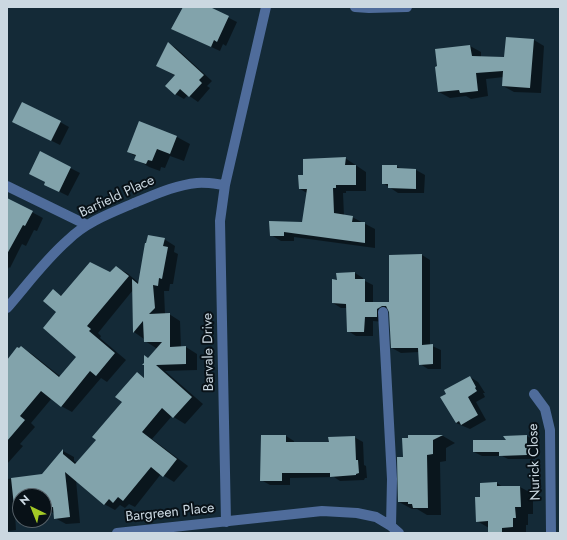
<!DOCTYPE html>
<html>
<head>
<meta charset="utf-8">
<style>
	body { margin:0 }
	#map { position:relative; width:567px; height:540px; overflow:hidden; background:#142a37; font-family:Jost,sans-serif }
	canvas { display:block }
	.frame { position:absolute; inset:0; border:8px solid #cbd8e1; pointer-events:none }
	.north { position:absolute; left:12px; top:488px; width:40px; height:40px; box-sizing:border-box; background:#081117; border:1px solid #566168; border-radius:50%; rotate:317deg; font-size:11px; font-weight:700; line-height:16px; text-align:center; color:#cbd8e1 }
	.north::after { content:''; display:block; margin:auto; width:14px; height:18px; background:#a3c926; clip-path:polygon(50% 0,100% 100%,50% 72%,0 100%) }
</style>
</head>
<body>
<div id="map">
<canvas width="567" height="540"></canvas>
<div class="frame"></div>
<div class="north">N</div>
</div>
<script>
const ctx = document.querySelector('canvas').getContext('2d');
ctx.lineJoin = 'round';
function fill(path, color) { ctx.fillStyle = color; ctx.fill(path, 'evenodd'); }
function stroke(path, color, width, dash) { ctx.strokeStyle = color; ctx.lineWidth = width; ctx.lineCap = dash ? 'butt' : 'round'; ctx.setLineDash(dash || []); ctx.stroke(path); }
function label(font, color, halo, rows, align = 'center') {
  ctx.font = font + ' Jost,sans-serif'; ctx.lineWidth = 4; ctx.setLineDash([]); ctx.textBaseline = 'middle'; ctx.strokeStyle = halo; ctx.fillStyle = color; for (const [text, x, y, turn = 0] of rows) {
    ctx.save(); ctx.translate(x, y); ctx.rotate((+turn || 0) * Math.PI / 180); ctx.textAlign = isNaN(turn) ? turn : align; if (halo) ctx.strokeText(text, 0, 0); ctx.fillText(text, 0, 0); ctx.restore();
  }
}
fill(new Path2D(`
	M184,7H207L237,22L226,46L223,44L220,51L172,29Z
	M534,40L544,46L541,93L514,92L503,86L504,77L486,79L488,96L471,99L466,96L450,98L439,92L470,46L481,52V57L505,58Z
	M168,43L176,48L212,81L207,86L210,88L198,102L188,95L184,99L175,94L176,76L157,66Z
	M60,122L69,127L60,145L22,126Z
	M139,123L177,137L190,144L184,161L170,156L165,168L161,167L160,171L149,167L136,159L137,157L128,152Z
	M41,153L80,173L68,196L54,189L46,182Z
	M345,158L366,172V191H346V193H343L344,216L352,217L375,229V248L294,237V241H281L271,235L303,223L307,193L300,189L304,176Z
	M396,166L402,169L416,170L425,175L424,193H398L383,183Z
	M7,199L43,218L37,231L34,230L26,246L22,244L10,268L9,267L7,271Z
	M164,239L175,246L174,252L178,254L173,284H170L169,291H164L165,314H169L180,321L181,348L186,347L197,354V370L165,371L203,404L185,424L172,416L152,439L188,466L174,482L161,474L135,507L129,504L125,508L120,505L115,510L104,504L76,480L80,523L66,524L55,518V514L48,510H44V496H20V513H15L16,530L7,531V479L42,475L63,451L74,457V461L77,463L97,440L123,402L137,373L145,378V366L144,365L158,348H156L145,341L144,339L134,332L133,290L98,333L101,336L100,338L126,360L107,382L101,378L72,412L61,406L52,398L31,423L35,427L20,444L23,446L7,464V361L21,347L32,354L61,377L78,357L57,312L53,291L62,296L110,274L116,267L127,273L139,283Z
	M422,255L430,260V345L441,350V369H428L420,364L419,352L401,353L392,348L390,311H388L386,314L385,322L373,321V336H356L348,331L347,308H341L333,303L338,281L355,273L363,278V280L373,285V303H390Z
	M470,377L478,382L485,393H483L485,397L476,402L486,420L470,429L456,423Z
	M286,436L294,441V443H330L354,437L363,442L364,465L366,466L367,478H365L364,480L340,481L334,477L290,478V485H270L261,480Z
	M409,436H443L455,443L446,448V461L440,462L441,515H427L417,509H412L399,502L404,458Z
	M527,436L535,441V459H508L502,456H482L474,452L508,441L505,437Z
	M497,483L503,487H520L533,494V514H528V525H526V533H489V528L477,521L481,498Z`), '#0007');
fill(new Path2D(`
	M183,7H210L229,16L217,42L214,40L211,47L171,29Z
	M506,37L534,39L530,88L502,86L503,71L476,73L478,91L460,93L459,90L438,92L435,67L437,66L435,49L470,45L472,56L504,57Z
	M168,42L204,75L199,80L202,83L189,97L180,89L175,95L165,86L175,75L156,66Z
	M22,102L61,121L51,141L12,122Z
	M139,121L177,136L170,154L157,149L152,161L148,160L146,164L134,160L136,155L127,152Z
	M40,151L71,167L59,192L44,185L45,182L29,174Z
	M346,157L345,165H356V185H336V188H333L334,213L353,216L352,222H365V243L284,232V236H270L269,221L302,222L307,189H299L298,175H303V159Z
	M382,165H397V168L416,169V189L388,188V184H382Z
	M7,198L33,211L25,226L23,225L7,254Z
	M148,235L165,238L163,246L168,247L162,279L159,278L158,286L153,285L155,308L149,314L170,313V347L186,346V364L156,365L192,397L173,418L162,408L142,432L177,459L163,477L151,467L123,501L118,497L113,503L109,499L104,505L65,472L70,517L54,519L53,507L44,508V496H20V506H14L11,478L42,474L63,449V454L75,464L96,440L92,437L122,402L115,397L137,372L144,378V365H142L144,363V355L148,358L162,342H144L143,321L133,333L132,279L138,284L145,243H146Z
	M422,254V345L433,344V364L419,365L418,348H391L389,312L386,306H382L377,309V317H365L364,332H347L346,304L332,303V279L337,280L336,273L355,272V279H365V302H389V255Z
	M90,262L110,272L116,266L129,276L87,326L91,329L89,331L115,353L96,376L90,371L61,407L41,391L20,416L25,420L7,441V360L17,347L19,348L21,346L59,377L76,357L43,328L56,312L43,301L53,289L61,296Z
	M470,376L476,387L475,388L477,391L468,397L478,415L461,425L459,421L456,423L440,397L446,394L444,390Z
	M261,435H286V442H329L328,437L355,436L356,460H358L359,473L356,474V475L330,477V473H282V481H260Z
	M408,435H443L433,440V454L427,455L428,508H413L412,504H408V502H398L397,457H403L402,438H408Z
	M527,435V455L499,456V452H473V440H506L503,436Z
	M497,482V486H520L521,507H515L516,518H513V527L502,528V533H488V521L476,522L475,497H480V483Z`), '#82a3ab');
stroke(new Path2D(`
	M355,7L369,8L407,7
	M7,186L87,225
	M7,308C27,285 45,260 68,240C86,222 111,213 134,203C154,195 175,185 197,183C206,182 216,184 225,185
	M383,312L392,479L391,526
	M534,394L545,409L550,430L551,533
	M226,522L220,221L225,185L266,7
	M117,533L322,511L357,513L376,517L391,526L399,533`), '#4f6c9b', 10);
label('14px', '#cbd8e1', '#081117', [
	["Barfield Place",117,197,-25],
	["Barvale Drive",209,352,-91],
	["Nurick Close",535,462,-92],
	["Bargreen Place",170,513,-6]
]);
</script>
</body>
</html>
